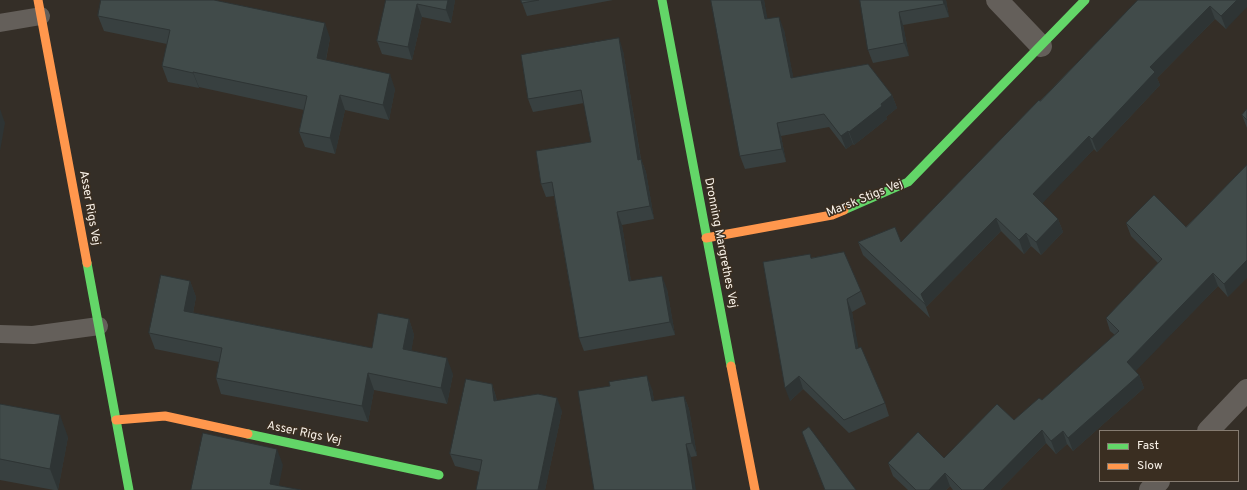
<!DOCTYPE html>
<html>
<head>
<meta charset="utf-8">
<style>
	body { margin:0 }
	#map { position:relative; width:1247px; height:490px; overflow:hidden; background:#342e27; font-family:Overpass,sans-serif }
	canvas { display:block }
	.legend { position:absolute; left:1099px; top:430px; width:140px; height:52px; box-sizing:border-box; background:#3a2e21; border:1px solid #867c71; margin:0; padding:5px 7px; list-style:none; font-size:12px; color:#f9f2e9 }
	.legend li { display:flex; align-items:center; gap:8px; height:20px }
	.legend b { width:20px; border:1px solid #867c71 }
</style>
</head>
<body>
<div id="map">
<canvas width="1247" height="490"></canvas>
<ul class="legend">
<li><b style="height:5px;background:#63d668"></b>Fast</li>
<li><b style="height:5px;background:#ff974d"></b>Slow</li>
</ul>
</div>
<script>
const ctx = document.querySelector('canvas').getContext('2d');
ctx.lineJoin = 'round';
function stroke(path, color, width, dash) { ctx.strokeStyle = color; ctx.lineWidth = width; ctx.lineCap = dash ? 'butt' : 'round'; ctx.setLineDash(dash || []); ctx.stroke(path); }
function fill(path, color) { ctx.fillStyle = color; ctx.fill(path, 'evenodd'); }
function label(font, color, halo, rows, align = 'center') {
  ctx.font = font + ' Overpass,sans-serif'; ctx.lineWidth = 3; ctx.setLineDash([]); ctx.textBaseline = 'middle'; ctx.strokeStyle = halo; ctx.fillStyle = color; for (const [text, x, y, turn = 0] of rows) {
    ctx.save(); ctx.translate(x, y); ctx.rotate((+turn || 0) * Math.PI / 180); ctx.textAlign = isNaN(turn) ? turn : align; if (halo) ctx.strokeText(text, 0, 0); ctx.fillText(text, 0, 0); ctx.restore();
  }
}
stroke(new Path2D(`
	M0,23L41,16
	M0,334L33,335L99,326`), '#645f5a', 18);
stroke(new Path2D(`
	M997,0L1041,46
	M1208,431L1247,390
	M1150,490L1159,481`), '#645f5a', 22);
stroke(new Path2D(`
	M662,0L731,366
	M844,210L908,182L1085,0
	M87,263L129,490
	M248,434L439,475`), '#63d668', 9);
stroke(new Path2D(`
	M38,0L87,263
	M706,238L832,215L844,210
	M731,366L755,490
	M116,420L165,416L248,434`), '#ff974d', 9);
fill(new Path2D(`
	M386,0H455L451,23L422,17L412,60L382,54L377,41Z
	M521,0H613L527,16Z
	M711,0H764L767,19L784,30L793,77L892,95L897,108L886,117L887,119L854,145L853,144L846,149L829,127L781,136L786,162L745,169L740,156Z
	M860,0H946L949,17L903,25L909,56L873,63L868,50Z
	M1138,0H1247L1226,29L1215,19L1157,78L1160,85L1097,152L1094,149L1042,203L1058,219L1063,232L1041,255L1031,246L1024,254L1001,231L926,307L930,318L863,255L858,242H901L1040,101Z
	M98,16L330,38L326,60L395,89L389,120L345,110L335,154L305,147L299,132L304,110L199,87V88L168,82L162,66L167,44L104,31Z
	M623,51L641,159L646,172L654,219L622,225L631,281L667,289L675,335L584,351L579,338L554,196L546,197L541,184L591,142L584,103L533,112L528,99Z
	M1247,109V128L1242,115Z
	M1247,165L1228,297L1218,286L1135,371L1139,375L1144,388L1073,451L1067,444L1056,454L1046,443L1000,490H953L950,486L946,490H908L893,476L888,463L944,458L1014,420L1042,400L1115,335L1110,331L1106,318L1158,263L1131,236L1126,223L1186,227Z
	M811,258L861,291L866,304L852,312L858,348L885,403L889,416L849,433L803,389L790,401Z
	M190,281L196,297L193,313L372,348L409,319L414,335L411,351L453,374L447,404L374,390L368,422L221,394L216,378L219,362L155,349L149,333Z
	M492,384L496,397L497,401L562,411L545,490H476L480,472L455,466L450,454Z
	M652,389L654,401L684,396L689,409L697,456L691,457L594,490Z
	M0,404L68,437L58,490H54L0,480Z
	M802,432L856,490H825Z`), '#384040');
fill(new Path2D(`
	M448,0H455L451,23L446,10Z
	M761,0H764L770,32L765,19Z
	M943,0H946L949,17L944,4Z
	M1237,0H1247V7L1226,29L1221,16Z
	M417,4L422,17L412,60L408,47Z
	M1210,6L1215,19L1157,78L1160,85L1097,152L1092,139L1150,67Z
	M899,12L903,25L909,56L904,43Z
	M779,17L784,30L796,91L791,78Z
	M325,23L330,38L323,73L317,58Z
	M619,38L623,51L643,173L638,160Z
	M193,72L199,87V88L193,73Z
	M390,74L395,89L389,120L383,105Z
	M340,95L345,110L335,154L330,138Z
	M892,95L897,108L886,117L887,119L854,145L849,132L881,104Z
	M0,109L5,123L0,151Z
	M777,123L781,136L786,162L782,149Z
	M848,131L853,144L846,149L841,136Z
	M1089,136L1094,149L1038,208L1033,194Z
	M641,159L646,172L654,219L650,206Z
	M617,212L622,225L633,294L629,281Z
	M996,218L1001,231L926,307L921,294Z
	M1058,219L1063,232L1041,255L1036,242Z
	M1026,233L1031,246L1024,254L1019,240Z
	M1247,260V278L1228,297L1224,284Z
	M1213,273L1218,286L1132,375L1127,362Z
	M662,276L667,289L675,335L670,322Z
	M190,281L196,297L190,328L184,311Z
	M847,299L852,312L861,362L856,349Z
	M409,319L414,335L409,365L403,349Z
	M447,358L453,374L447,404L441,388Z
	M368,373L374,390L368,422L362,406Z
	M1139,375L1144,388L1073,451L1068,438Z
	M647,376L652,389L657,414L652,401Z
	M799,376L803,389L790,401L785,388Z
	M492,384L496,397L499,414L494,401Z
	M684,396L689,409L697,456L692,443Z
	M557,398L562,411L545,490H538Z
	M60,415L68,437L58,490L50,469Z
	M1042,430L1046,443L1000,490H983Z
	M1063,431L1067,444L1056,454L1051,441Z
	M686,444L691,457L696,490H693Z
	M277,449L283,465L278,490L270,484Z
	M945,473L950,486L946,490H929Z`), '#2e3434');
const building = new Path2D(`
	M101,0H214L325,23L317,58L390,74L383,105L340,95L330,138L299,132L307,96L193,72V73L162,66L170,30L98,16Z
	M386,0H448L446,10L417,4L408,47L377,41Z
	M521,0H539L522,3Z
	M711,0H761L765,19L779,17L791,78L868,64L892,95L881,104L882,106L849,132L848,131L841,136L824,114L777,123L782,149L740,156Z
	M860,0H943L944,4L899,12L904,43L868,50Z
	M1138,0H1237L1221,16L1210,6L1150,67L1155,72L1092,139L1089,136L1033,194L1058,219L1036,242L1026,233L1019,240L996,218L921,294L926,305L858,242L895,227L901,242L1039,100L1040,101Z
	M619,38L638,160L641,159L650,206L617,212L629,281L662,276L670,322L579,338L552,182L541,184L536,151L591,142L581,90L528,99L521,55Z
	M1247,109V120L1242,115Z
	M1247,165V260L1224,284L1213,273L1127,362L1139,375L1068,438L1063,431L1051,441L1042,430L983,490H962L945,473L929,490H916L888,463L918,432L944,458L997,404L1014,420L1039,398L1042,400L1119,331L1106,318L1162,259L1126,223L1154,195L1186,227Z
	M844,252L861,291L847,299L856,349L861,347L885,403L844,420L799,376L785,388L763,262L810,254L811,258Z
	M161,275L190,281L184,311L372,348L378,313L409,319L403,349L447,358L441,388L368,373L362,406L216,378L222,348L149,333Z
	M647,376L652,401L684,396L692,443L686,444L693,490H594L578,391L610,386L609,382Z
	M466,379L492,384L494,401L538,394L557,398L538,490H476L482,460L450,454Z
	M0,404L60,415L50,469L0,459Z
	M809,427L856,490H825L802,432Z
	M203,433L277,449L270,484L301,490H191Z`);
fill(building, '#414b4a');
stroke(building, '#2e3434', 1);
label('12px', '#f9f2e9', '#3a2e21', [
	["Marsk Stigs Vej",865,199,-22],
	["Asser Rigs Vej",89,208,80],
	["Dronning Margrethes Vej",720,243,79],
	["Asser Rigs Vej",304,434,12]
]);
</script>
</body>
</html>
